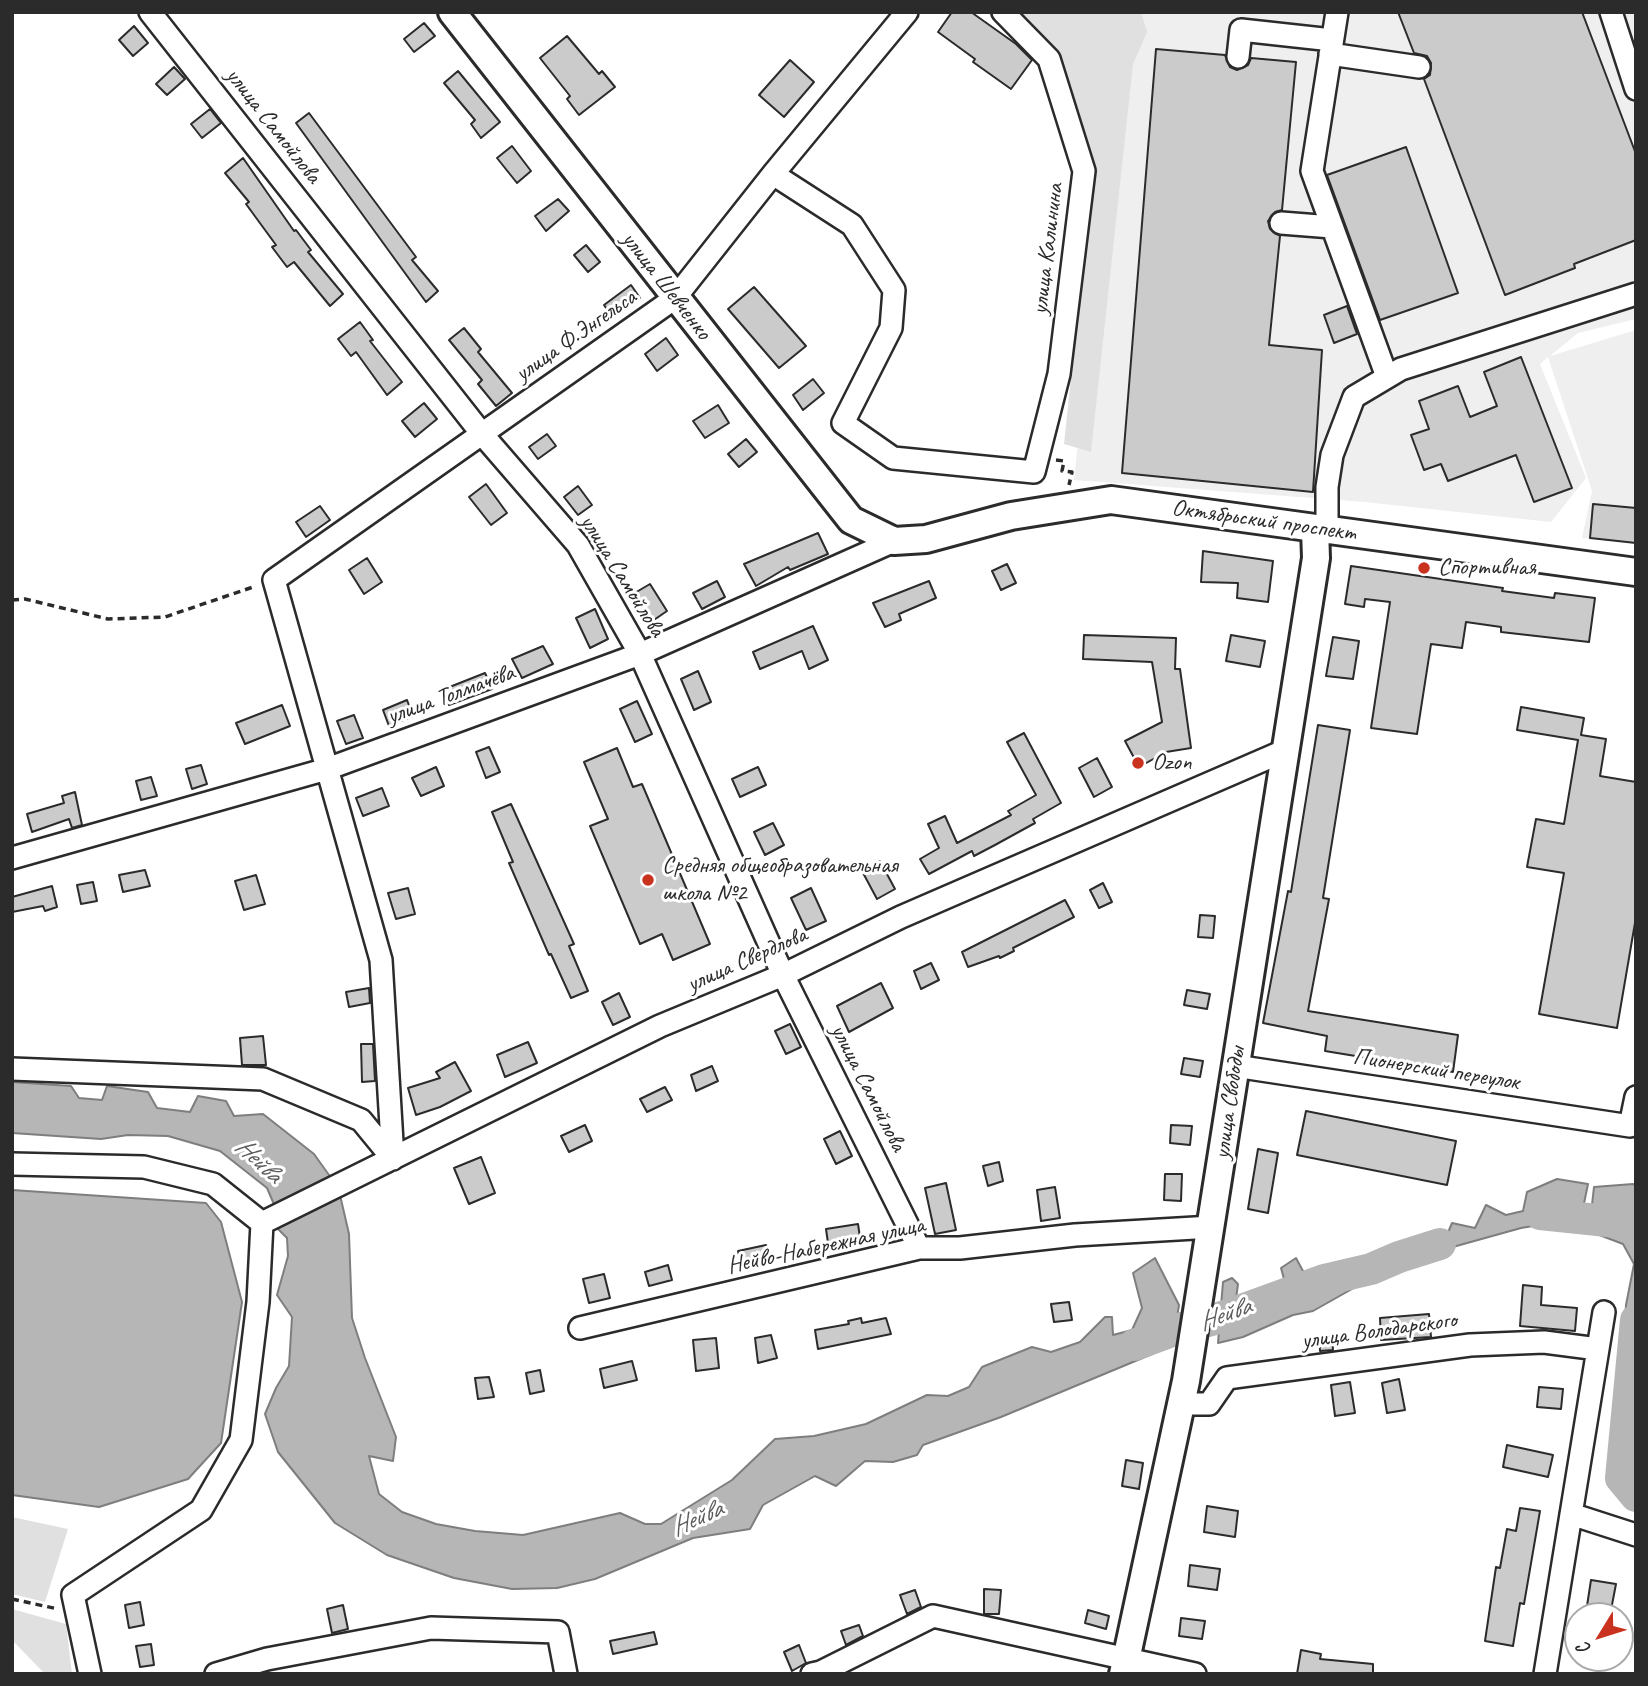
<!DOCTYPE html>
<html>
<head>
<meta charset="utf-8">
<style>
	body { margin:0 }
	#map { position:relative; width:1648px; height:1686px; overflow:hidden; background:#fff; font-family:Caveat,sans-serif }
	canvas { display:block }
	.frame { position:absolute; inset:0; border:14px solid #2b2b2b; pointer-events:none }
	.north { position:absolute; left:1564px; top:1602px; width:70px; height:70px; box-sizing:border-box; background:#fff; border:2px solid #aaa; border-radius:50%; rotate:232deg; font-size:19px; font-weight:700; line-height:28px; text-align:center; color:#2b2b2b }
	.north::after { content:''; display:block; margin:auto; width:24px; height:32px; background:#c8321e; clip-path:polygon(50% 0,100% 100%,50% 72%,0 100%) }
</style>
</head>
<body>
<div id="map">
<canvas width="1648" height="1686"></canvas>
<div class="frame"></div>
<div class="north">С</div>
</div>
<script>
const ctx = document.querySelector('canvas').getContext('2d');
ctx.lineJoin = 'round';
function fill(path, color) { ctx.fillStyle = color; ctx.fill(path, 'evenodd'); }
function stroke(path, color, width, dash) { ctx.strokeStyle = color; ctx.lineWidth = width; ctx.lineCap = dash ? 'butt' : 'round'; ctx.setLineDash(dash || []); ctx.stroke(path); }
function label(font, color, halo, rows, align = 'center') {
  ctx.font = font + ' Caveat,sans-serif'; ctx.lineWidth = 6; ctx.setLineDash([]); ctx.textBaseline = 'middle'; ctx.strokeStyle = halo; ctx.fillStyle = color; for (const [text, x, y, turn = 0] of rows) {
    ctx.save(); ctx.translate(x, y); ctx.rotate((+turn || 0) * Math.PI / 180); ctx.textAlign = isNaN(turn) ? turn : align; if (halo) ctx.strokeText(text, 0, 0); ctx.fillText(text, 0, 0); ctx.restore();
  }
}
fill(new Path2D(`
	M1074,12H1636V319L1578,333L1550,356L1636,330V543L1582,538L1592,491L1548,357L1540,364L1586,478L1551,522L1365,502L1074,480L1119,60Z`), '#efefef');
fill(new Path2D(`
	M1018,12H1141L1147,32L1133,64L1091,452L1064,444L1093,171L1068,79L1039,32Z
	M12,1517L68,1529L45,1602L12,1594Z
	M12,1609L66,1624L72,1674H41L43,1672L12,1640Z`), '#e0e0e0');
const water = new Path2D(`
	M12,1082L71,1086L79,1098L102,1100L107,1086L148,1092L157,1108L190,1112L198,1096L226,1101L234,1116L263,1114L314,1154L334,1182L276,1209L267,1188L220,1151L168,1136L128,1135L101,1139L12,1133Z
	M1557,1179L1588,1184L1581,1218L1521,1228L1399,1262L1401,1244L1422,1236L1435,1243L1447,1235L1452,1223L1475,1228L1486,1205L1506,1215L1523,1211L1527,1192Z
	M1633,1184L1636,1186V1367L1630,1375L1622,1363L1626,1305L1634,1264L1623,1244L1589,1231L1594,1187Z
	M12,1190L206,1203L221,1222L242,1302L221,1443L188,1479L99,1507L12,1495Z
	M340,1195L349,1234L352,1318L365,1358L396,1437L393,1461L369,1456L379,1494L402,1512L436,1524L475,1531L523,1535L620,1513L645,1524H661L732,1480L775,1439L814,1436L866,1424L927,1395L948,1396L969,1387L982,1367L1032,1347L1051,1352L1080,1342L1105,1317H1112L1113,1335L1132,1330L1142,1308L1133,1273L1155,1258L1179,1305L1175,1330L1169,1347L1001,1417L923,1445L917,1455L893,1462L865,1461L836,1486L815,1476L763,1505L750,1529L693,1538L595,1579L557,1588L512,1589L454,1578L387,1555L335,1523L278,1452L265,1414L276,1388L289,1366L292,1317L277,1295L288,1256L287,1238L274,1225Z
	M1296,1258L1310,1284L1339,1275L1340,1267L1371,1269L1368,1280L1313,1311L1293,1315L1243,1337L1218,1343L1223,1282L1232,1278L1238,1284L1235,1306L1287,1290L1281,1268Z`);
fill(water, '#b6b6b6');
stroke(water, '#7e7e7e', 2);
stroke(new Path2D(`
	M1540,1214L1636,1224
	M1636,1320L1621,1478L1636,1496
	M1134,1345L1175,1330L1222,1317L1324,1280L1371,1269L1399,1257L1440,1244`), '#b6b6b6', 32);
const building = new Path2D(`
	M952,12H971L1016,44L1032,60L1011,89L973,62L975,59L938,32Z
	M1398,12H1582L1636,154V240L1574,264L1575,268L1505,295L1424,79L1430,75L1431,63L1427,56L1414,53Z
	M424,23L435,36L414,52L404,39Z
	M134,26L148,43L133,56L119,40Z
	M567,36L599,74L602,71L615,87L579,115L567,99L570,96L540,58Z
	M1156,49L1225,55L1230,67L1237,70L1248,65L1251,58L1296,62L1282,210L1275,212L1268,221L1270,229L1280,236L1269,345L1322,350L1313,492L1122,473Z
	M790,60L814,82L784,117L759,95Z
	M174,67L185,79L167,95L156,84Z
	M458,71L500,122L481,138L471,124L475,120L444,83Z
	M210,109L221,123L202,138L191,124Z
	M309,113L416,257L412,260L438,291L426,302L296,123Z
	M512,146L531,171L517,183L497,158Z
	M1406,147L1458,293L1380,320L1327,175Z
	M243,158L294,231L296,230L311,250L308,252L343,294L330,306L294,262L287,267L272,247L276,245L246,204L249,202L225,173Z
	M558,199L569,211L546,231L535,216Z
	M586,245L600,262L588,272L574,255Z
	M631,285L640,298L613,318L604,305Z
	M754,287L806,346L779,368L728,309Z
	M1347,306L1357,334L1334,343L1324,315Z
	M360,322L373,340L370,341L402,382L387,395L356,352L351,356L338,339Z
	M464,328L481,349L478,352L512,393L496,406L478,384L482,380L449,340Z
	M666,338L678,355L657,371L645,354Z
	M1521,357L1572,488L1534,502L1516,455L1448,481L1441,464L1424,470L1411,435L1429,429L1419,401L1458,386L1470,417L1497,406L1484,372Z
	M813,379L824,393L803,410L793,395Z
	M424,403L437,419L415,437L402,421Z
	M718,405L729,423L705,438L693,421Z
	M547,434L556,446L538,459L529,447Z
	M746,439L757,452L739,467L728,454Z
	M486,484L507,513L491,525L469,497Z
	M578,486L592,505L578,515L564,497Z
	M1593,504L1636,508V543L1590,538Z
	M320,506L330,520L306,537L296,522Z
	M818,533L828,554L790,570L788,567L756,586L744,564Z
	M1203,551L1273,561L1268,602L1237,598L1238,583L1201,582Z
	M367,558L382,582L364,594L349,570Z
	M1007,564L1016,583L1001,590L992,571Z
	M1351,566L1503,588L1502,591L1554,598L1555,593L1595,598L1589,642L1501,632V627L1466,622L1462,648L1431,644L1417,734L1371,728L1390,602L1365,599L1364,607L1345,604Z
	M717,581L725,597L702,609L693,593Z
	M929,581L936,598L899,614L901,620L885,627L873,603Z
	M650,584L667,611L651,622L633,594Z
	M595,609L608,639L590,648L576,618Z
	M813,626L828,660L809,669L802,651L760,669L753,652Z
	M1084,635L1176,638L1175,669H1180L1191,748L1166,752L1139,767L1125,741L1162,722L1152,662L1083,659Z
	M1231,635L1265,641L1260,667L1226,661Z
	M1333,637L1359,641L1353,679L1326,676Z
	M543,646L553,664L522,678L512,659Z
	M698,671L711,702L694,710L681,679Z
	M485,673L492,689L449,705L442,690Z
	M407,700L413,716L389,726L383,710Z
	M637,701L652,734L635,742L620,709Z
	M282,705L290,726L245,744L236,723Z
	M1521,707L1584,718L1581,735L1606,739L1600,776L1636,782V917L1617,1028L1539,1014L1564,873L1527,867L1536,819L1564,824L1578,740L1517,730Z
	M354,715L363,738L346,744L337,721Z
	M1318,725L1350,730L1323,898L1329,899L1308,1011L1458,1035L1453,1072L1325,1051L1327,1036L1263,1023L1288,891L1291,892Z
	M1024,733L1061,803L1033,819L1035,823L995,845L974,856L972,851L929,874L920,859L939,848L928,824L945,816L957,843L1011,815L1008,811L1036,795L1007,742Z
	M489,747L500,772L486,778L476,752Z
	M617,748L633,787L642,784L710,944L673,960L662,934L640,944L590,826L608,819L584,762Z
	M1097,758L1112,787L1094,797L1079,768Z
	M201,765L207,784L192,789L186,769Z
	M436,767L444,786L421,796L412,778Z
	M758,767L766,785L740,797L732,779Z
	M151,777L157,796L141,800L136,781Z
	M382,788L389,806L363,816L356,798Z
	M75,792L82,825L72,828L69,819L32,832L27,814L64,803L62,796Z
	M511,804L574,944L569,946L588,991L571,998L551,954L549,955L509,863L513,862L492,812Z
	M773,823L784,845L765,855L754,832Z
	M880,861L895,889L877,899L862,871Z
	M145,870L150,886L123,892L119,875Z
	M256,875L265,904L244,910L235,881Z
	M93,882L97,901L81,904L77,885Z
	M1103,883L1112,902L1099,908L1090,890Z
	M52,886L57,907L45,911L43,906L12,912V897Z
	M408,888L415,914L396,919L388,893Z
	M811,888L826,921L806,930L791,898Z
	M1065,900L1074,917L1013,948L1014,951L1000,958L999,956L968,967L962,952Z
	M1200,915L1215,916L1213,938L1198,937Z
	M931,963L939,980L921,989L914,971Z
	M881,983L893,1008L849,1032L837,1006Z
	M369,988L370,1003L349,1007L346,992Z
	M1187,990L1210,994L1207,1009L1184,1005Z
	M619,993L630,1017L613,1025L602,1002Z
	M790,1024L801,1047L786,1054L775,1031Z
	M263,1036L266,1065H242L240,1038Z
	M528,1042L537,1063L505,1077L497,1055Z
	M361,1044H373L375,1081L362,1082Z
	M1184,1058L1203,1061L1200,1077L1181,1074Z
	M455,1062L471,1091L440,1107L416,1115L408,1088L440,1078L436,1072Z
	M712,1066L718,1081L696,1091L691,1075Z
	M665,1087L672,1100L647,1112L640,1099Z
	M1306,1111L1456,1141L1447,1185L1297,1155Z
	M585,1125L592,1141L569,1152L561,1136Z
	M1171,1125L1192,1126L1190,1145L1170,1143Z
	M840,1131L852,1156L836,1164L824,1139Z
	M1258,1149L1278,1153L1268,1213L1248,1209Z
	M481,1157L495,1193L469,1204L454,1168Z
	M999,1162L1003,1181L988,1186L983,1166Z
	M1165,1174H1182L1181,1201L1164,1200Z
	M946,1183L956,1230L935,1234L925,1188Z
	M1055,1187L1060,1218L1041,1221L1037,1190Z
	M858,1224L861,1244L829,1250L826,1229Z
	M766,1245L770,1263L742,1269L738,1251Z
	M668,1265L672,1280L649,1286L645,1272Z
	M604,1274L610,1298L589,1303L583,1279Z
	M1523,1285L1542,1287L1541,1305L1577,1308L1575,1331L1520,1326Z
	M1069,1302L1072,1320L1054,1322L1051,1304Z
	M1429,1314L1431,1337L1381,1340L1380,1318Z
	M861,1318L862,1323L886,1318L891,1334L818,1349L815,1330L849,1324L848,1321Z
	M771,1335L777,1358L758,1363L755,1338Z
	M1332,1336L1333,1350L1320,1351L1319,1337Z
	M716,1338L719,1368L696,1371L693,1340Z
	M632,1361L637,1380L604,1388L600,1369Z
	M540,1370L544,1391L530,1394L526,1373Z
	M489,1377L494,1397L478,1399L475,1378Z
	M1399,1379L1405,1410L1387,1413L1382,1383Z
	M1350,1382L1355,1413L1335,1416L1331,1385Z
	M1539,1387L1563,1389L1561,1409L1537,1407Z
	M1507,1445L1553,1455L1548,1477L1503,1467Z
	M1126,1460L1143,1463L1139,1489L1122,1486Z
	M1207,1506L1238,1511L1235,1537L1204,1532Z
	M1520,1508L1540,1511L1524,1604L1520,1603L1513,1646L1485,1641L1496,1567L1500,1568L1507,1529L1516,1531Z
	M1190,1565L1220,1569L1217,1590L1188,1586Z
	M1591,1580L1616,1584L1611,1610L1587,1606Z
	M984,1589L1001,1590L999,1614H984Z
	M915,1590L921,1607L907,1614L900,1595Z
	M140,1602L144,1625L129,1628L125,1605Z
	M343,1605L348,1629L332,1633L327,1609Z
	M1088,1610L1109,1616L1106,1629L1085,1623Z
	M1181,1618L1205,1621L1202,1639L1179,1636Z
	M859,1625L863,1636L846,1645L841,1631Z
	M654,1632L657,1644L613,1654L610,1641Z
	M151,1644L154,1665L140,1667L136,1646Z
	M799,1645L806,1663L792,1671L784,1652Z
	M1301,1650L1321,1654L1320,1659L1373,1664V1674H1297Z`);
fill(building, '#cbcbcb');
stroke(building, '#2b2b2b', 2);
const minor = new Path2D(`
	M150,12L482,434L578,545L640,654L783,975L919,1248
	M1337,12L1312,171L1387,377
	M1611,12L1636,89
	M1330,54L1419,67
	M1238,57L1241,30L1332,40
	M773,174L852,225L894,290L891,328L843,423L893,458L1034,472L1059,374L1084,171L1049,59L1003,12
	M1281,223L1332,227
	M1327,530V487L1332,455L1354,397L1401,369L1636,294
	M12,858L327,769L640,654L894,541
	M1235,1066L1630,1126L1636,1097
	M12,1069L263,1079L361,1120L393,1159
	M393,1159L381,960L274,580L675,298L773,174L907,12
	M12,1164L144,1167L213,1184L262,1223
	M262,1223L660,1026L783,975L901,917L1284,751
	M580,1328L919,1248H960L1075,1235L1212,1227
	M1181,1404H1209L1227,1378L1470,1345L1544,1342L1598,1349
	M1571,1514L1636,1535
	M90,1674L73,1595L201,1510L241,1440L258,1302L262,1223
	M216,1674L267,1659L431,1628L558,1632L566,1674
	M812,1674L821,1672L933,1616L1195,1674
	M1545,1674L1604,1312`);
const major = new Path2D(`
	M452,12L851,520L894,541L926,539L1011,516L1111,500L1636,572
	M1123,1674L1186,1381L1316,558L1315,529`);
stroke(minor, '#2b2b2b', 26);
stroke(major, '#2b2b2b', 32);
stroke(new Path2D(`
	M1056,460L1064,461L1062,471L1072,472L1069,485
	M12,600L25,599L108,619L165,617L256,586
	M12,1599L58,1609`), '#2b2b2b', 3.5, [7, 5]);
stroke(minor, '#fff', 21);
stroke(major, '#fff', 26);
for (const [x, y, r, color] of [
	[1424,568,7,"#c8321e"],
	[1138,763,7,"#c8321e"],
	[648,880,7,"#c8321e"]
]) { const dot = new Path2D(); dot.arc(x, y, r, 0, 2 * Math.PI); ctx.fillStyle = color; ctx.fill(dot); stroke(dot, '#fff', 2.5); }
label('24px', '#2b2b2b', '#fff', [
	["улица Самойлова",273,126,52],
	["улица Калинина",1048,249,-83],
	["улица Шевченко",666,286,52],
	["улица Ф.Энгельса",576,336,-35],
	["Октябрьский проспект",1264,521,8],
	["улица Самойлова",622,576,58],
	["улица Толмачёва",451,695,-20],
	["улица Свердлова",747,960,-24],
	["Пионерский переулок",1436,1070,9],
	["улица Самойлова",868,1088,63],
	["улица Свободы",1230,1103,-82],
	["Нейво-Набережная улица",826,1246,-12],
	["улица Володарского",1379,1331,-8]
]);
label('24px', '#2b2b2b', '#fff', [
	["Спортивная",1438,568],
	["Ozon",1152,763],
	["Средняя общеобразовательная",662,866],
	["школа №2",662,894]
], 'left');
label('italic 26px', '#5c5c5c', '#fff', [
	["Нейва",258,1161,43],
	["Нейва",1225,1315,-20],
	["Нейва",697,1519,-24]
]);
</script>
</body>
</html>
